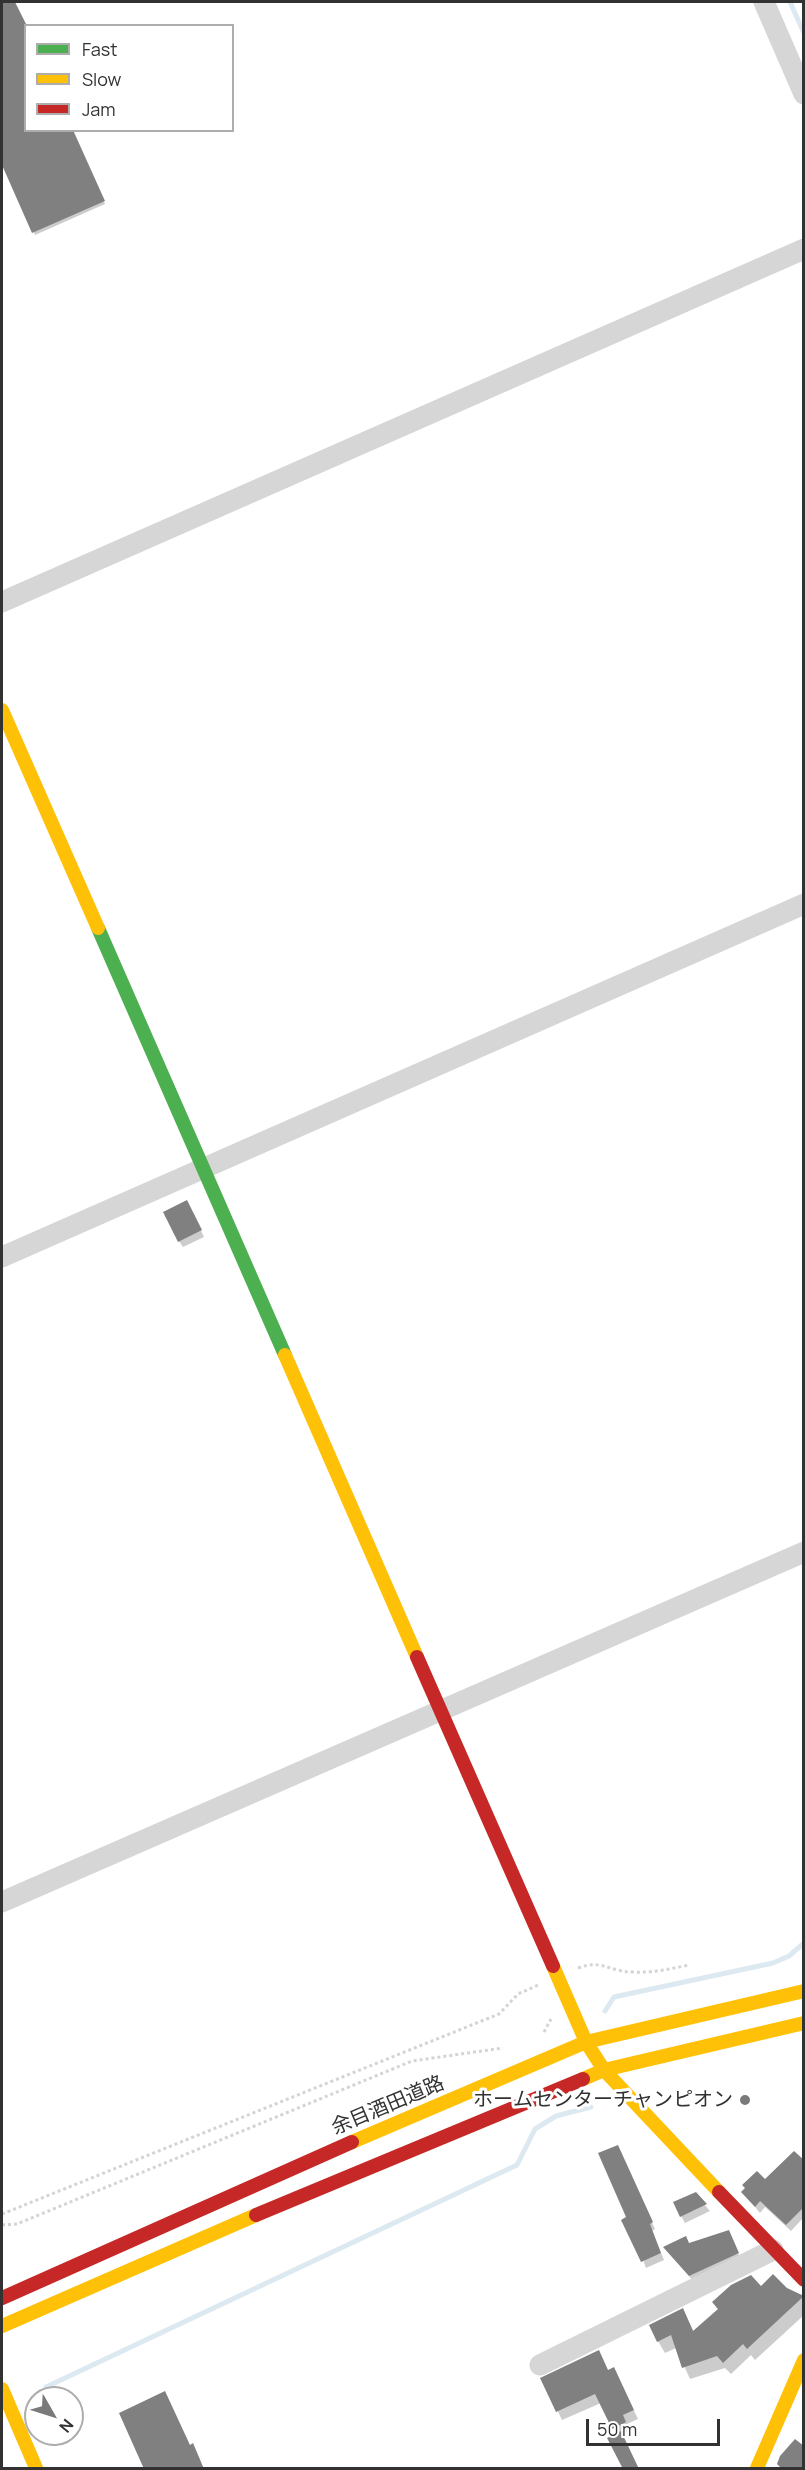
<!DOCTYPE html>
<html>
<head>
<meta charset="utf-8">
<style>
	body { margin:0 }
	#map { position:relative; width:805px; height:2470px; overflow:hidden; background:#fff; font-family:Manrope,sans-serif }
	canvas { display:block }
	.frame { position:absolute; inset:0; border:3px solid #323232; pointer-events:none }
	.legend { position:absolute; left:24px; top:24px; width:210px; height:108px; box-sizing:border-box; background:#fff; border:2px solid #adadad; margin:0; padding:8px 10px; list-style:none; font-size:18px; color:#323232 }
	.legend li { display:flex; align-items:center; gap:12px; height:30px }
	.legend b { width:30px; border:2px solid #adadad }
	.north { position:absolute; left:24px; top:2386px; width:60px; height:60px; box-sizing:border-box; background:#fff; border:2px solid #adadad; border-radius:50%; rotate:129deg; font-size:16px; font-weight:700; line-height:24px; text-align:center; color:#323232 }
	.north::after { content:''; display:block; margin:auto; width:21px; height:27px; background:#7a7a7a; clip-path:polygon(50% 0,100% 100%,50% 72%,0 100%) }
	.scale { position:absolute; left:586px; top:2419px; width:134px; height:27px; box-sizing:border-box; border:3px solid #323232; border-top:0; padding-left:8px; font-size:18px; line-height:21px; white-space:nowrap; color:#323232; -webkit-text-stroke:4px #fff; paint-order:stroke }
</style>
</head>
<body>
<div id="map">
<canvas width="805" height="2470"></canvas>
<div class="frame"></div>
<ul class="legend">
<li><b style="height:8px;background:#4caf50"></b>Fast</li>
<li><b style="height:8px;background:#ffc107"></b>Slow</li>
<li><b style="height:8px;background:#c62828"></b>Jam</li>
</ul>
<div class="north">N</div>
<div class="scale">50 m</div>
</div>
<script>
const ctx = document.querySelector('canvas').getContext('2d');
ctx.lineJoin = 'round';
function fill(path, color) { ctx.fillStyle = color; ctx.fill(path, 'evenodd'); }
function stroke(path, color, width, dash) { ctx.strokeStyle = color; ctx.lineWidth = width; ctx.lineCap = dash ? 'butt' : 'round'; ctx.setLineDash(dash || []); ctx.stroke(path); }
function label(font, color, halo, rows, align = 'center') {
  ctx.font = font + ' Manrope,"Noto Sans JP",sans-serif'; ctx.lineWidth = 6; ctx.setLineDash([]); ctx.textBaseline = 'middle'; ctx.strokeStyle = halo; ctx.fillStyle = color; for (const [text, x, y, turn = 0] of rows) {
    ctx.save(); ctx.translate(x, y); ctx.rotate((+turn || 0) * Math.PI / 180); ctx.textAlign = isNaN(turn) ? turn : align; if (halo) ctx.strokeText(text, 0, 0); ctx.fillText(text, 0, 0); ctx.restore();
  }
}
fill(new Path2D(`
	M2,2H14L26,27V130H72L105,204L35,235L2,161V117L17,109L2,75Z
	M190,1208L204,1237L183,1247L179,1241Z
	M621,2153L655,2229L652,2231L664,2260L646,2268L628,2218Z
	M804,2162V2217L791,2231L765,2207L760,2213L743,2192L746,2189Z
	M695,2194L710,2211L685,2223L681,2216Z
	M732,2239L741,2260L694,2282L665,2248Z
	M761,2288L786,2290L803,2297L804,2315L755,2360L751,2355L731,2374L725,2368L690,2379L676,2348L665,2353L658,2341L683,2310L694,2332L718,2310L714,2303Z
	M608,2371L618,2378L638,2419L627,2424L630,2431L621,2435H617L601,2403L562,2420L542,2378Z`), '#0003');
stroke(new Path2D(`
	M790,2L804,33
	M605,2011L614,1997L773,1963L789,1956L804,1943
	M46,2387L517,2165L535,2129L556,2116L591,2107`), '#dde9f1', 5);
fill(new Path2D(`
	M2,2H15L26,24V130H73L105,201L32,233L2,165Z
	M187,1200L202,1230L178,1242L163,1212Z
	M618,2145L653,2222L650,2224L661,2253L641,2262L621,2220L626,2217L598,2153Z
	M794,2151L804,2160V2207L786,2225L760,2201L755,2207L741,2192L745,2188L742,2185L757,2171L765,2179Z
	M696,2192L707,2204L680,2217L673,2202Z
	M729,2230L739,2253L689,2276L663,2247L686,2236L689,2243Z
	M773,2274L787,2288L804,2296L747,2349L743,2344L723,2363L717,2356L682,2368L671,2335L657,2342L649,2325L683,2308L693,2331L718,2309L712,2302L731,2285L751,2275L761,2286Z
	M599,2350L608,2370L614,2367L634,2410L623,2415L626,2422L612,2429L595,2394L556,2412L540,2378Z
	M165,2391L190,2445L193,2443L204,2469H144L119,2413Z
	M621,2431L639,2469H623L607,2438Z
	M795,2439L804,2446V2469H782L777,2464L780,2456Z`), '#808080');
stroke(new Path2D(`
	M578,1968C602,1959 610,1972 633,1972C652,1973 670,1969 689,1965
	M544,2032L551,2019
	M2,2214L499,2014L518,1994L538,1985
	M2,2225L17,2224L412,2061L503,2048`), '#d4d4d4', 3, [3, 3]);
stroke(new Path2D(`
	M764,2L804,94
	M2,602L804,249
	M2,1257L804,904
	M2,1902L804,1552
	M540,2365L773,2250`), '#d6d6d6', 21);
stroke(new Path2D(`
	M98,928L285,1355`), '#4caf50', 14);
stroke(new Path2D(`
	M2,710L98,928
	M285,1355L417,1657
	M553,1966L586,2042L604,2070L719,2192
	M583,2079L604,2070L804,2023
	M352,2142L586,2042L804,1991
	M2,2326L256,2215
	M2,2389L36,2468
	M757,2468L804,2360`), '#ffc107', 14);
stroke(new Path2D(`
	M417,1657L553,1966
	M719,2192L804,2280
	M256,2215L583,2079
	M2,2298L352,2142`), '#c62828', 14);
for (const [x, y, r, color] of [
	[745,2100,6,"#7a7a7a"]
]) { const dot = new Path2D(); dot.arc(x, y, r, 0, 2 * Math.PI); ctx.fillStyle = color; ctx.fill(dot); stroke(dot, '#fff', 2); }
label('20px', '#323232', '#fff', [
	["ホームセンターチャンピオン",733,2100]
], 'right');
label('20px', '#323232', '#fff', [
	["余目酒田道路",388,2106,-23]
]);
</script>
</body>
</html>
